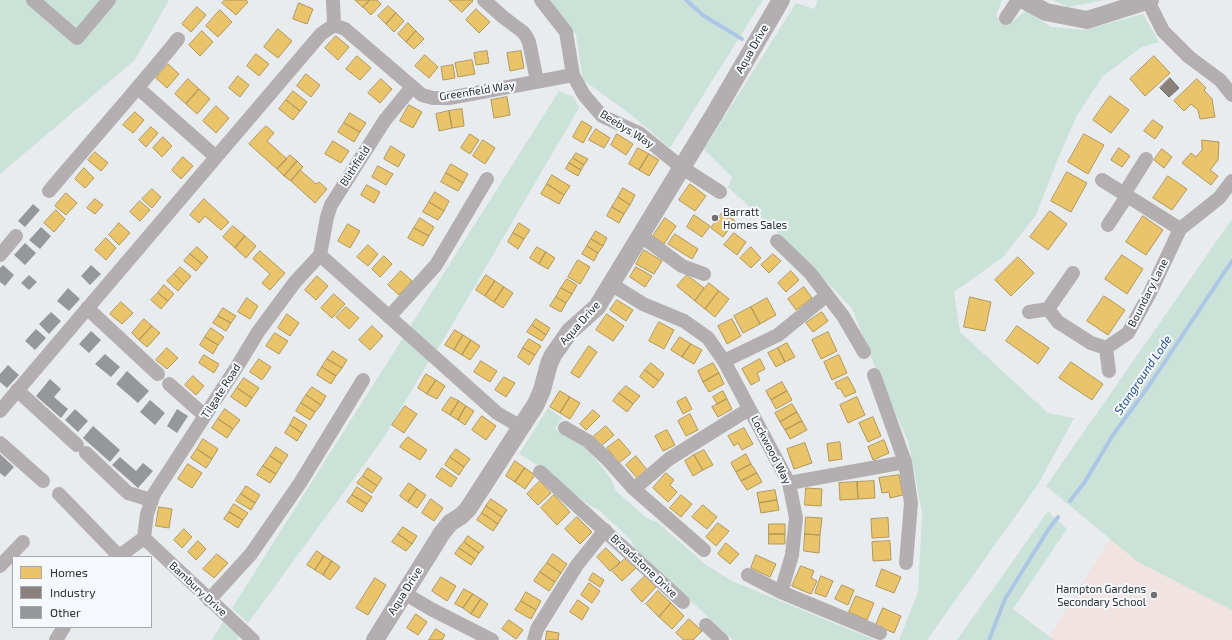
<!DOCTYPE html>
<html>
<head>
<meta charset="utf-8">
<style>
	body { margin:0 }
	#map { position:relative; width:1232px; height:640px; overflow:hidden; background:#e9ecef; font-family:"Exo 2",sans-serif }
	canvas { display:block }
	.legend { position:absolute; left:12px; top:556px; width:140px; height:72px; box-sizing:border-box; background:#f5f9fe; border:1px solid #a5a8ac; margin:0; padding:5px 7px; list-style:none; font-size:12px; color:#2d2f31 }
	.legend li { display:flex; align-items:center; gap:8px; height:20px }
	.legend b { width:20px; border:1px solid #a5a8ac }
</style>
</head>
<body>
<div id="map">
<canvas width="1232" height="640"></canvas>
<ul class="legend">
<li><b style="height:11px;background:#e9c46a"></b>Homes</li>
<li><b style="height:11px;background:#8a817c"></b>Industry</li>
<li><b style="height:11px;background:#969799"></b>Other</li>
</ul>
</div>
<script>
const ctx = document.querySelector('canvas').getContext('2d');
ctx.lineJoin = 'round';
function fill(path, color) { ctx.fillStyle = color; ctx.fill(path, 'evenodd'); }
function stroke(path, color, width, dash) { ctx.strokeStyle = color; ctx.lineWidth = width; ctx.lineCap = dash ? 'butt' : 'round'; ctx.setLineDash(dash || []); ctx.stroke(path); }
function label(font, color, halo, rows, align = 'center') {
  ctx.font = font + ' "Exo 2",sans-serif'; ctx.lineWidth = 4; ctx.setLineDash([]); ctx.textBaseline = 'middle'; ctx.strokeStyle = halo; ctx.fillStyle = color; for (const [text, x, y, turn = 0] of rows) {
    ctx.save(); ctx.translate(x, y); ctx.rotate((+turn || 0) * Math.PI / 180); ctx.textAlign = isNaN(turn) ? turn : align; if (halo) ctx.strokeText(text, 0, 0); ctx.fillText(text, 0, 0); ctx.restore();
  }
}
fill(new Path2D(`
	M1134,500L1232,549V640H1047Z`), '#f0e3e1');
fill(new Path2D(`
	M0,0H169L135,60L0,174Z
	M544,0H763L670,148L629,113L583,80L576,35Z
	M818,0H1002L996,16L1009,25L1026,10L1051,27L1084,30L1143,14L1159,42L1142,47L1103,76L1077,115L1057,161L1036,215L1003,257L954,292L960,332L1048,413L1074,418L1039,483L927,640H899L918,592L922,513L908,441L877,372L852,308L775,230L728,187L732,177L704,149L796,3L814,9Z
	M1053,0H1105L1068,7Z
	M559,91L574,97L579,108L442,342L429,361L383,439L248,623L232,608Z
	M1232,219V610L1138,562L1046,486Z
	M548,408L562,418L555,429L585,445L611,479L616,491L648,519L657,522L706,565L732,581L875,640H733L635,550L631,540L598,509L590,506L539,466L519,454Z
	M1048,511L1067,529L1013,609L1054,640H957Z
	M223,622L239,636L237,640H212Z`), '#cbe2d8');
const homes = new Path2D(`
	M225,0H246L248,2L236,15L222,3Z
	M355,0H370L363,7Z
	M370,0H377L381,4L371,15L363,7Z
	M449,0H472L473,1L462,12Z
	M299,3L313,9L307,24L293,19Z
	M388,6L396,13L386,24L378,16Z
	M197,7L206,15L191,32L182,24Z
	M476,9L490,22L479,33L466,20Z
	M220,10L232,22L218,37L206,26Z
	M396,13L404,21L394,32L386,24Z
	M408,23L416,31L406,42L398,34Z
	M278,29L292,41L278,58L264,47Z
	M202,31L213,42L200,56L189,45Z
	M416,31L424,39L414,49L406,42Z
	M336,36L349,47L338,60L325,48Z
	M487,51L489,63L476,65L474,53Z
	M521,51L524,68L510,71L507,53Z
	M256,54L269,64L259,76L247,66Z
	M425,55L438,67L429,78L415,66Z
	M357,56L371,68L360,80L346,69Z
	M1154,56L1170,73L1145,96L1130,79Z
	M472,60L475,74L458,77L455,63Z
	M168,64L179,74L167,88L156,78Z
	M453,65L455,78L443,80L441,67Z
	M306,74L320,85L311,97L297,86Z
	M238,76L249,85L240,97L229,88Z
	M188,79L199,89L186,104L175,94Z
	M381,79L392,89L380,103L368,93Z
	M1197,79L1206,88L1204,90L1212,99L1215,117L1200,119L1198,110L1191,104L1184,111L1174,101Z
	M199,89L210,99L197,114L186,104Z
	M293,91L307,102L300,111L286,100Z
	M1110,96L1129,110L1111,133L1093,120Z
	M507,97L510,115L494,118L491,100Z
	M286,100L300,111L293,120L279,109Z
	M409,105L422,112L413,128L400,121Z
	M216,106L229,118L216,133L203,121Z
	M462,109L464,126L452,128L449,111Z
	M449,111L452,128L439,131L436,114Z
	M135,112L144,120L133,133L123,125Z
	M350,113L366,123L360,132L344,123Z
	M1153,120L1163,127L1155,139L1144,131Z
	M582,121L592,127L583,143L573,137Z
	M344,123L360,132L354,142L338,132Z
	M266,126L274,133L267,141L287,159L277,169L249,144Z
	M151,127L158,133L146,147L139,140Z
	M596,129L610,138L604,148L589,140Z
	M470,134L479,140L470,154L461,148Z
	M617,134L633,144L626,155L611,145Z
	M1084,134L1104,145L1088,174L1068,162Z
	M163,137L172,146L162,157L153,148Z
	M483,140L495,148L485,164L473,156Z
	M1202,140L1219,142L1218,160L1210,170L1218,176L1211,185L1182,163L1191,153L1196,157L1202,150Z
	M333,141L349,151L341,163L325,154Z
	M391,146L405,155L398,167L384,159Z
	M638,148L649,154L639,170L629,164Z
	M1119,148L1130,156L1122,167L1111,160Z
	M1162,149L1172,157L1164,168L1154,160Z
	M95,152L108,163L101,171L88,160Z
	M576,153L588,159L584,165L573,158Z
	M649,154L659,160L649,176L639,170Z
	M290,155L297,161L284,176L277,169Z
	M183,157L193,166L181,179L172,170Z
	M573,158L584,165L581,170L569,163Z
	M297,161L303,167L291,181L284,176Z
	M569,163L581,170L578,176L566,169Z
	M451,164L468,174L463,183L446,173Z
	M378,166L393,174L386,185L372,177Z
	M84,168L94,178L85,188L75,179Z
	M300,170L316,184L319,182L327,189L315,203L291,181Z
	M1067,172L1087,183L1071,212L1051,201Z
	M446,173L463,183L458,191L441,182Z
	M552,175L570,186L564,195L547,184Z
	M1168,176L1187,189L1172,210L1153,198Z
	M547,184L564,195L559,204L541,194Z
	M690,184L706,196L695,211L679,200Z
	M367,185L380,192L374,203L361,195Z
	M623,188L635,195L630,205L618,197Z
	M152,189L161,197L152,208L142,199Z
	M435,192L449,201L444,211L429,202Z
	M66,193L77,203L66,215L55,206Z
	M618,197L630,205L624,214L612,207Z
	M95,199L103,205L95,214L87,208Z
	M204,199L229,222L221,230L205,216L199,223L190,215Z
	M140,201L150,210L140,221L130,212Z
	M429,202L444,211L438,220L423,212Z
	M612,207L624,214L619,223L607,216Z
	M56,210L65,219L54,232L44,223Z
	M1050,211L1067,224L1048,250L1030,237Z
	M723,212L735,221L723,237L711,228Z
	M694,215L710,226L702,237L687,227Z
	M1143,216L1163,230L1146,255L1126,242Z
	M420,218L434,227L429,236L414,228Z
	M665,218L676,226L664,244L653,236Z
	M119,223L130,233L119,245L109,235Z
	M519,223L530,230L524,239L513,233Z
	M348,224L360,231L350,248L338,241Z
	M233,226L245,236L235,248L223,237Z
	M414,228L429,236L423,246L408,238Z
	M596,231L607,238L603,246L591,239Z
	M513,233L524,239L518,249L508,242Z
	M734,233L746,242L737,255L724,245Z
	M675,234L698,249L692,259L668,244Z
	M245,236L256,246L246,258L235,248Z
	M106,238L116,248L106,260L95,250Z
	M591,239L603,246L598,253L587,246Z
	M368,245L378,254L368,266L357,257Z
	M587,246L598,253L594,261L582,254Z
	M197,247L208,257L202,264L190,254Z
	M537,247L546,252L539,264L530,258Z
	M751,247L761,258L751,268L740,258Z
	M644,250L662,261L654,274L636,264Z
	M260,251L285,273L270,290L262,283L270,274L253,259Z
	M546,252L555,258L548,269L539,264Z
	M190,254L202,264L196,271L184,261Z
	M773,254L781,261L769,273L761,265Z
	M1122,255L1143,269L1127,294L1105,279Z
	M384,256L392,264L380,277L372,269Z
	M1018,257L1034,273L1011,296L995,280Z
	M578,260L590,267L580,284L568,277Z
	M180,267L191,276L184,284L174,274Z
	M636,267L652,276L645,287L630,277Z
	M401,271L412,281L399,295L388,285Z
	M791,271L799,280L786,292L778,283Z
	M174,274L184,284L178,291L167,281Z
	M486,275L495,281L485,296L476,290Z
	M687,275L704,288L695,301L677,286Z
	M317,276L328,286L316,300L305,290Z
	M567,279L577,285L572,294L561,288Z
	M495,281L504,287L494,302L485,296Z
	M709,283L719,291L705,309L695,301Z
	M164,285L174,294L168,301L158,293Z
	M504,287L513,293L503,308L494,302Z
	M804,287L812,298L796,310L788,299Z
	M561,288L572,294L566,303L556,297Z
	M719,291L729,299L715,317L705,309Z
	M158,293L168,301L161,309L151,300Z
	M334,294L345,304L332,318L321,308Z
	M1104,296L1125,310L1108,335L1087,321Z
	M556,297L566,303L561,312L550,306Z
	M970,297L991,302L985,331L964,327Z
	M247,298L258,306L250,319L238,312Z
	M767,298L776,315L760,324L751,307Z
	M617,300L633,310L626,321L610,310Z
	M121,302L133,313L122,324L110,314Z
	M346,307L359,318L349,329L336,317Z
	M751,307L760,324L743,333L734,316Z
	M223,308L236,316L231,323L218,316Z
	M822,312L828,321L813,332L806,323Z
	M287,314L299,323L290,336L278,328Z
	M607,314L624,326L613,341L596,330Z
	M218,316L231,323L226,331L213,323Z
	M144,319L152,326L139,340L132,333Z
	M536,319L550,328L546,335L532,325Z
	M732,319L741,336L727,344L718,326Z
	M659,322L674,330L664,349L649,341Z
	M532,325L546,335L542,341L527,332Z
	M152,326L160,333L147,347L139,340Z
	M372,326L383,336L370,350L359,340Z
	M1017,326L1049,348L1038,364L1006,341Z
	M211,328L224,337L218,345L205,337Z
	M455,330L463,335L454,350L445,345Z
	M828,332L837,351L821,359L812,340Z
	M275,333L288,341L279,354L266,346Z
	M463,335L471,340L462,355L454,350Z
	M205,337L218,345L213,354L200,345Z
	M680,337L691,344L682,357L671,350Z
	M529,339L541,346L535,355L523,348Z
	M471,340L480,346L470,360L462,355Z
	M787,343L795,357L785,362L778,348Z
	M691,344L702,350L694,364L682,357Z
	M589,346L597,352L579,378L571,373Z
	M167,348L178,358L167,369L156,360Z
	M523,348L535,355L529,365L518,357Z
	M778,348L785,362L776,367L768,353Z
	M333,351L347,360L342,368L327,359Z
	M204,355L219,364L214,373L199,363Z
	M839,355L847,373L832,380L824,362Z
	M259,359L271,367L262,380L250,372Z
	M327,359L342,368L336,376L322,367Z
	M760,359L765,369L757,373L760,380L751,385L742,369Z
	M481,361L497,371L490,382L474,372Z
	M1071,362L1103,384L1092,400L1059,378Z
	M651,363L664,374L659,381L645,370Z
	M713,363L719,373L703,382L698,371Z
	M322,367L336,376L331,384L317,375Z
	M645,370L659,381L653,388L640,377Z
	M719,373L724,384L709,392L703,382Z
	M426,374L436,380L427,394L418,388Z
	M193,376L204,386L196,395L185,385Z
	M504,377L515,383L506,397L495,390Z
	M848,377L856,392L845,397L840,388L838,389L835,383Z
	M244,378L259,388L252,398L237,388Z
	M436,380L445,386L437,399L427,394Z
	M782,382L787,391L771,400L766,391Z
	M626,386L640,396L633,404L619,393Z
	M312,387L326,396L321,405L306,395Z
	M237,388L252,398L246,407L231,397Z
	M560,391L570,397L560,413L550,407Z
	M723,391L727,399L717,404L713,397Z
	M787,391L792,400L776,409L771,400Z
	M619,393L633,404L627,412L613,401Z
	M306,395L321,405L315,412L301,403Z
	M451,397L459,401L450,415L442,410Z
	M570,397L580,403L570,419L560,413Z
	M686,397L692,409L683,414L677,402Z
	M857,397L865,415L848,423L840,405Z
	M727,399L732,409L718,417L712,407Z
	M459,401L466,406L458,420L450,415Z
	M301,403L315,412L310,420L296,411Z
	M792,404L797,412L780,422L775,413Z
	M405,406L417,414L404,433L392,425Z
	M466,406L474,411L465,425L458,420Z
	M225,409L240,420L233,429L218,419Z
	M593,410L600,416L586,430L580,424Z
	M797,412L802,421L785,430L780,422Z
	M690,414L698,430L686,436L678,421Z
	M482,416L496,426L486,440L472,430Z
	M294,417L307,425L302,433L290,425Z
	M873,417L881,436L868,442L859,423Z
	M218,419L233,429L227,438L212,428Z
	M802,421L807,430L790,439L785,430Z
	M290,425L302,433L297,441L285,433Z
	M606,426L614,435L601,446L593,437Z
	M744,428L753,444L742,450L738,443L734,446L728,436Z
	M667,430L675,445L663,451L655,436Z
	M408,437L427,450L420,460L400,447Z
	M203,439L218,449L212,459L197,449Z
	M619,439L631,453L619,463L607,448Z
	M884,440L889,453L873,460L868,447Z
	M840,442L842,459L829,461L827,444Z
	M805,443L812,463L794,469L787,449Z
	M276,447L288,455L282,464L270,456Z
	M197,449L212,459L206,468L191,458Z
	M456,449L470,459L464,467L450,457Z
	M704,450L713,465L703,470L694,455Z
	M746,454L751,464L736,472L731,463Z
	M694,455L703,470L693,476L685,461Z
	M270,456L282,464L276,474L263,466Z
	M636,456L648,471L638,479L626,465Z
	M450,457L464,467L459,475L445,465Z
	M515,461L525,468L515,482L506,476Z
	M188,464L202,473L192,488L178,479Z
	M751,464L757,473L741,481L736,472Z
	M263,466L276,474L270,483L257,475Z
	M368,468L382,478L377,486L363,476Z
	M442,468L457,478L451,487L436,477Z
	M525,468L535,475L525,489L515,482Z
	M666,473L674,480L670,485L677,492L668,502L653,488Z
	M757,473L762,482L747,490L741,481Z
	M899,475L903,495L890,498L889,492L882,493L879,478Z
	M363,476L377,486L372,493L357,483Z
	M540,481L551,493L538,505L527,494Z
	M874,481L875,498L858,499L857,482Z
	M857,482L858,499L840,500L839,483Z
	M409,483L417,489L408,502L400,496Z
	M246,486L260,495L255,503L241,494Z
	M357,487L372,497L367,504L352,495Z
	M806,488L822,489L821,506L805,505Z
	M417,489L426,495L417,508L408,502Z
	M775,490L777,500L759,503L757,493Z
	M241,494L255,503L251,510L236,501Z
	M352,495L367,504L362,512L347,502Z
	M554,495L570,512L557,525L541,508Z
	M681,495L692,504L681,517L670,508Z
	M431,499L443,508L434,521L422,513Z
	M491,499L507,510L502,517L486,506Z
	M777,500L779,510L761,513L759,503Z
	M234,504L248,513L243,520L229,512Z
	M703,505L717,517L707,529L692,517Z
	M486,506L502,517L498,524L482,513Z
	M159,507L172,509L169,528L156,526Z
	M229,512L243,520L238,528L224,519Z
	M482,513L498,524L493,531L477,520Z
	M577,517L592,532L580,544L565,529Z
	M806,517L822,518L820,535L805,534Z
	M888,518L889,537L872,538L871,519Z
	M718,523L729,531L716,546L706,537Z
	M769,524H785V534H769Z
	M403,527L417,536L412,544L398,534Z
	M184,529L192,537L182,548L174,540Z
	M398,534L412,544L406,551L392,542Z
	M769,534H785V544H769Z
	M805,534L820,535L819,553L804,551Z
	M468,536L484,547L479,553L464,542Z
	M198,541L206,549L196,560L188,552Z
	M890,541L891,560L873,561L872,542Z
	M464,542L479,553L475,559L459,548Z
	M726,543L739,554L730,564L718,554Z
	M459,548L475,559L471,565L455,554Z
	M606,548L620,562L610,571L597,557Z
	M317,551L324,556L315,570L307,565Z
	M217,554L228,563L214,578L203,569Z
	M553,554L567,564L561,573L547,563Z
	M756,555L776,564L770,577L751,568Z
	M324,556L332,561L323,575L315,570Z
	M626,558L636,568L622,581L612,571Z
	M332,561L340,567L330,580L323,575Z
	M547,563L561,573L555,582L540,572Z
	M801,566L814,571L811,578L817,581L811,594L792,586Z
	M882,569L901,577L894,593L876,586Z
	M540,572L555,582L549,591L534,581Z
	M593,573L604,580L600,587L589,580Z
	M645,576L656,587L642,602L631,590Z
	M821,576L833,581L826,597L815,593Z
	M441,577L456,586L447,601L432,591Z
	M375,578L386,585L368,615L356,608Z
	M589,583L600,591L592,603L581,595Z
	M842,585L854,590L848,605L835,599Z
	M464,589L473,594L463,608L455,604Z
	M658,591L671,603L659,617L646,604Z
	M526,592L541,601L536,610L521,601Z
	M473,594L481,599L471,614L463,608Z
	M856,596L874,603L867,620L849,612Z
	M481,599L488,604L479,618L471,614Z
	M578,600L589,608L582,620L570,612Z
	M521,601L536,610L531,619L515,610Z
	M671,603L684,616L672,629L659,617Z
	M883,608L901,616L894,633L876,625Z
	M416,614L427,622L418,635L407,628Z
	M689,619L702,631L693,640H684L676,633Z
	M509,620L523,630L516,639L502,629Z
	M436,629L445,635L442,640H429Z
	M547,631L559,633L558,640H546Z`);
fill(homes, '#e9c46a');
stroke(homes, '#b19759', 1);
const industry = new Path2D(`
	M1170,78L1179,88L1169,97L1160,88Z`);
fill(industry, '#8a817c');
stroke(industry, '#6e6866', 1);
stroke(new Path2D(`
	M686,0L704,16L742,39
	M1070,501L1084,483L1113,435L1150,384L1232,261
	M989,640L1005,599L1048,530L1058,517`), '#aec6e6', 4);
fill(new Path2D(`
	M33,204L40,210L25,227L18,221Z
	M41,227L51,236L40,249L29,240Z
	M25,243L36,253L25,265L14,255Z
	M3,265L14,275L5,286L0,282V268Z
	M91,265L101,274L90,285L81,276Z
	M29,275L37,282L29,290L21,283Z
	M68,288L80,299L69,311L57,301Z
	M51,312L61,321L49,334L39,324Z
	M36,329L46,338L35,350L25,341Z
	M91,331L101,340L89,353L79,344Z
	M105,354L120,367L111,377L95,364Z
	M8,365L19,375L7,388L0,382V374Z
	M127,371L149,391L138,403L116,384Z
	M50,379L61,389L54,397L68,409L61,418L36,396Z
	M150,400L165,413L155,425L140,412Z
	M75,409L88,421L78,432L65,420Z
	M177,409L188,416L177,433L167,426Z
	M93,426L120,450L110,462L83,438Z
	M0,454L14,467L5,477L0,473Z
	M120,457L136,471L143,463L153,471L138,488L112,465Z`), '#969799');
stroke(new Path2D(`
	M33,0L77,38L109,0
	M333,0L334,25
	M484,0L503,17L523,32L526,36L529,42L537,81
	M541,0L566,32L573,75L584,95L602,116L639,133L681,167L720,192
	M1148,1L1163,31L1189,57L1220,80L1232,95
	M1006,18L1018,0
	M334,25L345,29L422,95L433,98H449L573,75
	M138,88L216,157
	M1102,180L1180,229
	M49,191C92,140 136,91 178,39
	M1124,194L1146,159
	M1108,225L1127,196
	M640,235L682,266L704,274
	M777,241L810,273L843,316L864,352
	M0,255L16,236
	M320,255L497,413L521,427
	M320,255L327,217L331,205L385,120L412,87
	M611,284L643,304L684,321L708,338L724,361L789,483L796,518L792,555L781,592
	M87,308L158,374
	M1048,309L1058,322L1091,343L1106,348
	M1029,312L1048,309L1073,273
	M389,317L436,265L487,179
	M724,361L778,335L827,295
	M1109,371L1106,348L1128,333L1150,293L1180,229L1219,198L1232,181
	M874,375L905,462L911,503L906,563
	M169,384L205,416
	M17,390L77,445
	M0,411L321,34L334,25
	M565,428L588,441L609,461L634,489L704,550
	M0,443L43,481
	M86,453L128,493L151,500
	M540,472L683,602
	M789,483L905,462
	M634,489L669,459L749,409
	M59,494L119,556
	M144,538L147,514L154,494L238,365L258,332L295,282L320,255
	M144,538L253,640
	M118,557L144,538
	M0,566L23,542
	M748,575L781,592L880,633
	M404,593L431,609L492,640
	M209,600L251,554L300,483L363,380
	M706,625L722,640
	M56,640L64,627
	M534,640L537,629L577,565L605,530`), '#b3aeaf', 14);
stroke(new Path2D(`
	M1024,0L1046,12L1087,20L1150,0
	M375,640L442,533L450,523L461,516L468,509L536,404L542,390L549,364L553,355L570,331L597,307L715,113L781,0`), '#b3aeaf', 18);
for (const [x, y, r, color] of [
	[715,218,4,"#6f7174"],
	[1154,595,4,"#6f7174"]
]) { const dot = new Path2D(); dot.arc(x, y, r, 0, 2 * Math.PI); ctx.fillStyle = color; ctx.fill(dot); stroke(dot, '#f5f9fe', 1.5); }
label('11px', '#2d2f31', '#f5f9fe', [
	["Aqua Drive",752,49,-60],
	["Greenfield Way",477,91,-9],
	["Beebys Way",627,129,32],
	["Blithfield",355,166,-57],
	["Boundary Lane",1148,293,-63],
	["Aqua Drive",580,323,-48],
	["Tilgate Road",221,391,-57],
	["Lockwood Way",771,450,63],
	["Broadstone Drive",644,566,43],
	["Bambury Drive",198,589,43],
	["Aqua Drive",405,591,-58]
]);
label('11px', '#2d2f31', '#f5f9fe', [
	["Barratt",723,212],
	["Homes Sales",723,225],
	["Hampton Gardens",1146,589,"right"],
	["Secondary School",1146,602,"right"]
], 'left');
label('italic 12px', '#275088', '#f5f9fe', [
	["Stanground Lode",1143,375,-56]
]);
</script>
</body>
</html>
